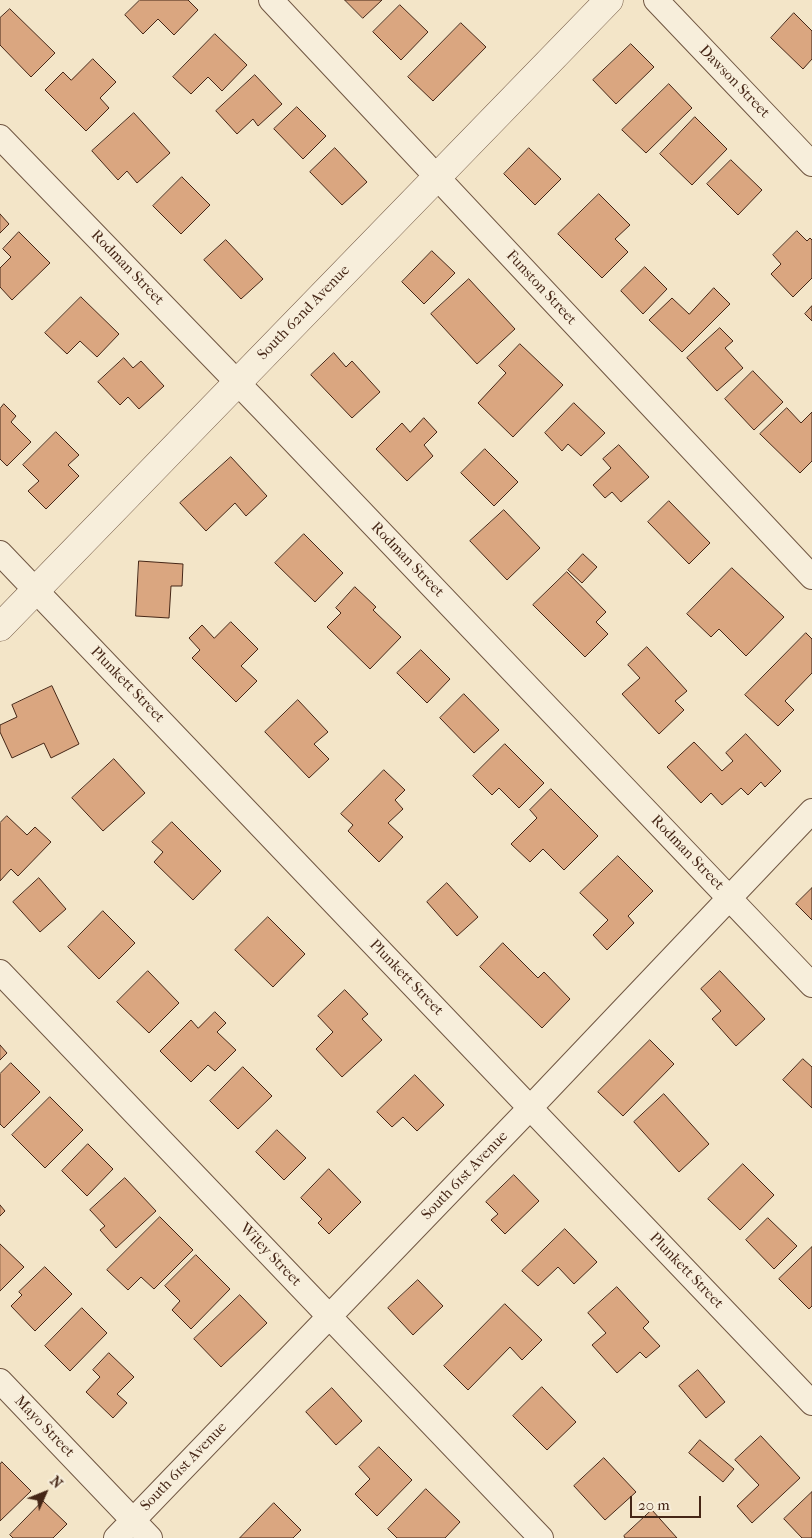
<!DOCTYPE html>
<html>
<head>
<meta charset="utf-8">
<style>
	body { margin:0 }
	#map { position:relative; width:812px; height:1538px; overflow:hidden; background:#f3e5c8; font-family:"IM FELL French Canon",serif }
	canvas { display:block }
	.north { position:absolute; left:20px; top:1468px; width:50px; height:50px; -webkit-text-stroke:4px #f7eedb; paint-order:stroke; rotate:46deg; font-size:14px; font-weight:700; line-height:20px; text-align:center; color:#452616 }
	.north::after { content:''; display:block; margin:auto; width:18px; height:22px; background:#452616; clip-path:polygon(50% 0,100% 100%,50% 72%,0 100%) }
	.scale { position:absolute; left:630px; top:1496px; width:71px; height:22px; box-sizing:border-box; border:2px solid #452616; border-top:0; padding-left:6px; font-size:15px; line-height:18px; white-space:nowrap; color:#452616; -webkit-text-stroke:4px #f7eedb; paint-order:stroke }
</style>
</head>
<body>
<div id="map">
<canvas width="812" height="1538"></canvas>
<div class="north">N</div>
<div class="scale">20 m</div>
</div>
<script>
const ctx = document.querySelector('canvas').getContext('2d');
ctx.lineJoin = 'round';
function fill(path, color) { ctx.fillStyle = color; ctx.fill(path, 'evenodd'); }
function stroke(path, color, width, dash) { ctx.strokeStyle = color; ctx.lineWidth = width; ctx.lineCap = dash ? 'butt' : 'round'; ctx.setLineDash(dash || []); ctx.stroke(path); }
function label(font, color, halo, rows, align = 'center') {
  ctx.font = font + ' "IM FELL French Canon",serif'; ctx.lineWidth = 5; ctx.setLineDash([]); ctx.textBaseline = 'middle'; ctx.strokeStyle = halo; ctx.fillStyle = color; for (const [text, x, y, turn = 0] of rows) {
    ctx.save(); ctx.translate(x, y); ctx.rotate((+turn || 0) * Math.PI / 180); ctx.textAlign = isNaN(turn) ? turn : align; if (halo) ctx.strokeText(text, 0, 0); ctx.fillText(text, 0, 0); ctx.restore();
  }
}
const building = new Path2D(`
	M140,0H188L198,10L174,35L158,19L143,34L125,15Z
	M345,0H382L363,18Z
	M400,5L428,32L401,60L373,32Z
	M10,9L55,53L31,77L0,45V18Z
	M794,13L812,31V59L803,69L771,38Z
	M461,23L486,47L433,101L408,77Z
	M215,34L247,65L222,91L208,77L191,94L173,77Z
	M631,44L654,67L616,104L593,80Z
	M93,59L116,82L100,98L109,108L86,131L45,90L63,72L71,80Z
	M255,75L282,104L258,126L253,119L237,134L216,111Z
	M669,84L692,108L646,153L622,130Z
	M297,107L326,136L303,159L274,129Z
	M134,113L170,153L137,183L127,171L118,180L92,151Z
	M695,117L727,149L692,185L660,154Z
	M335,148L367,182L342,205L310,172Z
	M529,148L561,179L535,205L504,174Z
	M731,160L762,190L738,215L707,184Z
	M182,177L210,205L181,234L153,206Z
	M599,194L630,225L615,239L628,252L602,278L558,234Z
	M0,214L9,224L0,233Z
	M797,231L807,241L810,238L812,240V278L793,297L771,274L781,264L773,255Z
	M19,232L50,263L12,300L0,287V268L11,257L3,249Z
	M226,240L263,279L241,299L204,260Z
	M432,251L455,273L424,304L402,282Z
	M645,267L667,289L643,314L621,291Z
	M469,279L515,329L477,364L431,314Z
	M714,288L730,304L682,352L649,320L672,298L689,314Z
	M81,297L119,334L97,357L80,341L67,354L45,333Z
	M812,306V321L805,314Z
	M720,328L733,341L725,348L743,368L717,391L687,358Z
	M520,344L563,385L513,437L478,403L506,373L499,366Z
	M334,353L346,367L352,361L380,392L352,418L311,375Z
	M124,358L133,368L141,361L164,386L139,409L128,397L120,405L98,382Z
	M753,371L783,402L754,430L725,399Z
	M574,403L605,433L581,456L568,444L562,451L545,433Z
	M4,404L16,416L11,422L31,442L7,466L0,459V409Z
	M787,408L801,423L812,412V461L800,473L760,434Z
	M424,418L437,432L424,445L433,456L407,481L376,449L402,423L410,432Z
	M56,432L79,455L68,465L79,476L46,509L28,491L39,481L23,465Z
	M619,445L649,477L621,502L612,492L605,498L593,485L611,468L603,459Z
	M485,449L518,482L494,506L461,473Z
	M231,457L267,496L246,516L235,503L206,531L180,503Z
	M669,501L710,543L689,564L648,522Z
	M504,510L540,548L507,580L470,541Z
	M304,534L343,573L315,602L275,563Z
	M583,554L597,567L582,583L568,570Z
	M139,561L183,564L182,586H171L169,618L136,616Z
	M732,568L784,617L746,656L719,629L711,637L687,614Z
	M567,572L606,612L596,622L608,634L585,657L533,605Z
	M355,587L376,607L373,610L401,637L370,669L327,627L341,613L336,608Z
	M231,622L258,649L241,666L257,681L236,702L192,658L200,650L189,638L202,625L214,638Z
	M806,633L812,639V673L785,701L794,710L778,726L745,695Z
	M647,647L687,691L675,701L684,710L659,734L622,694L640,678L628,665Z
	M421,650L450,679L427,703L397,673Z
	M52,686L79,744L51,758L44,743L12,758L0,732V725L17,717L12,705Z
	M464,694L499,730L474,753L440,718Z
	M298,700L328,732L314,744L329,759L309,778L265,732Z
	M746,734L781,771L765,787L761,782L748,795L741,788L722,805L711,793L701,803L667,767L694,742L722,771L733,761L726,753Z
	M505,744L544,783L519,808L499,788L492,795L473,776Z
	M114,759L145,793L103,831L72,798Z
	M384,770L405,790L395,800L403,809L388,823L403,837L379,862L348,831L353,825L341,814Z
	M551,789L598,836L564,870L543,849L530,862L511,844L537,818L530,810Z
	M7,816L27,835L35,827L51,842L18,876L11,869L0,881V823Z
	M172,822L221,871L193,900L154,862L163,852L152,842Z
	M618,856L653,891L628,916L634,923L607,950L593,935L608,920L580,893Z
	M39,878L66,909L40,932L13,902Z
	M447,883L478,917L457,936L427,902Z
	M812,888V920L796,904Z
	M103,911L135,943L99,979L68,947Z
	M268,917L305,954L273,987L235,950Z
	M503,943L538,978L544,972L570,999L542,1028L480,967Z
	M148,971L179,1003L149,1033L117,1002Z
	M720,971L765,1019L736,1046L712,1019L721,1011L701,989Z
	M345,990L368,1014L362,1019L382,1040L342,1077L316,1049L333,1032L318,1016Z
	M215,1012L226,1023L217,1032L236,1050L215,1071L208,1065L191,1082L160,1051L191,1020L198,1028Z
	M650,1040L674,1064L623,1116L598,1092Z
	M0,1045L7,1053L0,1060Z
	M803,1059L812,1067V1108L783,1080Z
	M11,1063L40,1092L4,1128L0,1124V1074Z
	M243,1067L272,1096L238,1129L210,1101Z
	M415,1075L444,1105L417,1131L403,1117L392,1127L377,1112Z
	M664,1094L709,1144L679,1172L634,1122Z
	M50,1097L83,1130L45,1168L12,1135Z
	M277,1130L306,1158L284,1180L256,1152Z
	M88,1144L113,1169L87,1196L62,1171Z
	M743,1164L774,1195L740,1230L708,1199Z
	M329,1169L361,1202L329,1234L318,1223L322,1219L301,1198Z
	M514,1175L539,1201L505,1234L491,1220L498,1214L486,1202Z
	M125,1178L156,1211L116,1248L100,1230L105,1226L90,1210Z
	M0,1205L5,1211L0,1216Z
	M160,1217L193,1250L154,1289L141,1277L128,1290L107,1270Z
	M768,1218L797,1246L774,1269L746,1240Z
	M565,1229L597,1262L574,1284L558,1267L538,1286L522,1271Z
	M0,1244L24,1267L0,1291Z
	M812,1247V1306L809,1309L779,1279Z
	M196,1255L230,1289L191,1329L172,1310L180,1301L165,1286Z
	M45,1267L72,1294L35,1331L11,1306L22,1295L19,1292Z
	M418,1280L443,1306L413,1335L388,1308Z
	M617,1287L649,1322L643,1328L660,1346L646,1358L640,1352L617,1373L592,1345L606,1333L588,1313Z
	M240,1295L267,1323L221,1367L194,1339Z
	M505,1304L542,1340L522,1360L510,1347L468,1390L444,1366Z
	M82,1308L107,1333L70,1371L45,1346Z
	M109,1353L134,1377L117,1394L127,1403L113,1418L86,1392L100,1377L93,1370Z
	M698,1370L725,1402L706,1418L679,1386Z
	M542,1387L576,1422L547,1450L513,1416Z
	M332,1388L362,1421L336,1445L306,1412Z
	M761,1436L800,1478L752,1523L737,1506L759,1485L735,1460Z
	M700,1440L734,1469L723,1482L689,1453Z
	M379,1447L412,1480L377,1516L355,1494L370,1479L359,1467Z
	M604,1458L636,1492L605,1520L574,1486Z
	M2,1462L31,1491L0,1521V1465Z
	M426,1489L460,1522L445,1538H397L388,1529Z
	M812,1492V1538H802L784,1519Z
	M43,1501L67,1524L53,1538H13L10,1535Z
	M274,1503L301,1530L293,1538H240Z
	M652,1510L677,1538H625L624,1536Z`);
fill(building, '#daa680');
stroke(building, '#452616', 1);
const minor = new Path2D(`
	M271,0L812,577
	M656,0L812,164
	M0,137L263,409L812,985
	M0,553L812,1403
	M0,972L541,1538
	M0,1381L150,1538
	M116,1538L530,1108L812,811`);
const tertiary = new Path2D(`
	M0,627L609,0`);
stroke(minor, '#705642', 26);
stroke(tertiary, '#705642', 29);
stroke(minor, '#f7eedb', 24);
stroke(tertiary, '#f7eedb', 28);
label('15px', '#452616', '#f7eedb', [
	["Dawson Street",734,82,46],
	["Rodman Street",127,268,46],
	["Funston Street",541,288,47],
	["South 62nd Avenue",304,313,-46],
	["Rodman Street",407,560,46],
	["Plunkett Street",127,685,46],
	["Rodman Street",687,853,46],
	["Plunkett Street",406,978,46],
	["South 61st Avenue",465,1176,-46],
	["Wiley Street",270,1255,46],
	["Plunkett Street",686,1271,46],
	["Mayo Street",44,1427,46],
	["South 61st Avenue",184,1467,-46]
]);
</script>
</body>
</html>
